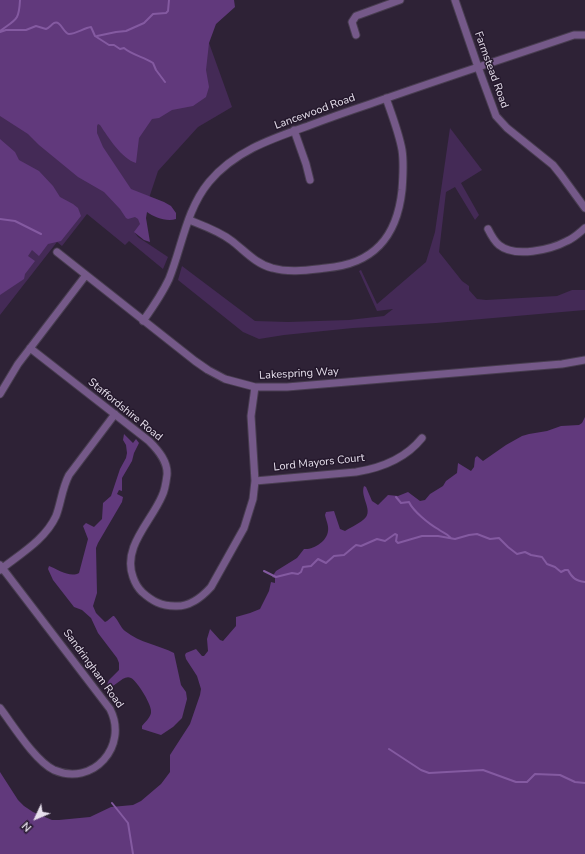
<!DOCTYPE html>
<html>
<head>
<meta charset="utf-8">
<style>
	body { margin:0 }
	#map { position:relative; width:585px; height:854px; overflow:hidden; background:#2e2236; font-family:"Nunito Sans",sans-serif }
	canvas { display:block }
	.north { position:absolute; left:16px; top:798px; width:40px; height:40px; -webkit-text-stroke:3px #24182c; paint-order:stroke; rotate:226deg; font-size:11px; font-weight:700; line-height:16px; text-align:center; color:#e7e0ed }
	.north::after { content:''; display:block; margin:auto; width:14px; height:18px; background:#e7e0ed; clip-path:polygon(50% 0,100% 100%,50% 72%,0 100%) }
</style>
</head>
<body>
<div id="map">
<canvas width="585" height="854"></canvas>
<div class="north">N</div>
</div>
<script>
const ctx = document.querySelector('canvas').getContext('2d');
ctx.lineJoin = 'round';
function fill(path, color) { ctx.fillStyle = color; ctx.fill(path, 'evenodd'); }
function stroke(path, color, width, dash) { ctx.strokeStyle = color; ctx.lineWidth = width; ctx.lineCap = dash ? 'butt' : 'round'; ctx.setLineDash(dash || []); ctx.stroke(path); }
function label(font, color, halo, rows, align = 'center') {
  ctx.font = font + ' "Nunito Sans",sans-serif'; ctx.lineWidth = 3; ctx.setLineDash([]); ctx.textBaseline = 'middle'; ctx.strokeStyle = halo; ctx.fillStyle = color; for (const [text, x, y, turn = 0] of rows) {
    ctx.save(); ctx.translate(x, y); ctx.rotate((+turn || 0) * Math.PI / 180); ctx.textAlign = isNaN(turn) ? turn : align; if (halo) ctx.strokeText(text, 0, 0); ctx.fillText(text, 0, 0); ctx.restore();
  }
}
fill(new Path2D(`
	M0,0L200,18L232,107L198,127L158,171L139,228L135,233L138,237L168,257L163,269L129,241L125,245L87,214L62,246L57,242L0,315Z
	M450,128L482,170L461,183L479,215L475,220L455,187L446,192L439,252L462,281L469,286V290L477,299L486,300L557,296L572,290H585V310L436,323L353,328L284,335L259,339L243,332L178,280L182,266L255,321L288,322L349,320L384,316L393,309L377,311L359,271L361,270L377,304L426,262L435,232Z`), '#442a56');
fill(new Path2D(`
	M0,0H234L235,7L216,24L209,43L206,70L209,87L206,97L193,106L172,110L159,118L152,119L139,138L136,163C122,159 108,137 100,125L98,124L97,126V133L103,147L131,189L164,202L171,206L176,213V219C166,222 154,217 147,212L146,218L150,242L144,240L134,232L140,224L138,219L135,217L128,219L126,218L120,209L104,192L78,177L39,145L28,134L0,116Z
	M0,139L15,152L19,160L39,171L53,186L60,197L73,204L78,208L81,216L61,241L48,244L39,256L32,250L28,256L35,261L25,274L24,279L0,295Z
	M585,417V854H0V772L18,800L24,806L33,812L52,820H59L90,817L111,807L133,805L141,801L161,784L170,772V755L190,724L200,695L201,689L197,676L186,659L185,655L186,653L196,649L202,656H204L208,651L207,639L210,629L220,640L223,641L236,626V617L250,613L260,609L269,591L271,582L275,583V578L272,577L276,571L297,558L304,549C314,550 327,541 328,531C329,526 326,520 325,515L326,512L334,511L340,529L345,531C351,527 361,523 366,517C372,509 360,496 364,486L366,487L372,501L378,505L388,495L398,496L408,492L420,501L425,500L430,494L443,486L446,481L457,473L458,463L471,471L474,467L475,458L477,456L483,461L506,445L522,436L529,434L547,431L561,426L579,425L582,423Z
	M124,434L133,443L136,439L139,443L134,453L132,461L122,478V491L119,490L117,494L123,497L122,502L98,543L96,548L97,593L93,606L96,613L105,622L107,621L113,616H114C119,621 120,627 125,631C140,643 159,645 174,653L181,685L186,692L187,699L182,718L173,727L161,735L142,729V726C145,722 150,718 151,713C153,706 137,681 131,678C122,674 115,690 106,687L109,680L119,670V663L117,658L98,633L91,618L82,610L74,607L53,580L48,569L49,566C57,569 70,578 79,573L88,539L83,526L86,523L94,527L102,519L103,503L111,496L120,469L126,458L127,453L126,445L123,440Z`), '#61397c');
stroke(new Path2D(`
	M0,31C16,19 19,21 20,0
	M0,32L6,30H26L36,26L46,29C49,28 51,25 54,23C61,20 63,33 69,34C76,34 84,28 91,27L95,36L109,45H114L120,49L124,48C132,55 144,57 153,63L156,70L165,82
	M97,36L116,32L126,31L144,23L153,14L166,13L168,11L169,0
	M0,219L15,221L41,234
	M396,497L401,503L409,502C413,511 429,524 438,529C443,533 447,533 451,538
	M264,571L276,577L292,573L298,574L301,572L303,567L311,566L318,559L326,563L334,556L344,555L356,545L361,546L377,539L385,541L395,534L397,535L396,541L398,543L422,536H438L455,539L469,535L477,534L490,539L499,538L508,547L517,554L525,552L531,555L542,557L547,564L555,567L561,572L565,570H568C572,578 576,581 585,582
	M389,749L421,770L429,773L483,770L516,782H527L535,774L560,775L575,782L585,783
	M112,803L128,823L133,854`), '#845aa1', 2);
const minor = new Path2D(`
	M455,0L478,67L496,116L507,128L553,165L561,175L585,208
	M356,35L352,22L356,16L400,0
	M294,130L306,164L310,180
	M189,220C204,226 219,231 232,241C245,251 256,264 272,268C290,273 308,270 326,268C374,264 397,237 402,190C403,177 404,163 402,150C399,133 392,115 386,98
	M488,229C491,235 494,241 499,245C515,258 550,250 567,241C574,238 579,233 585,228
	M57,252L195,361L208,370L225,379L255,387H287L562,364L585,360
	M143,321C153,307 162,294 169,279C182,247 186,210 209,182C235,151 271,139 308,126C329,118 349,111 370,104C438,80 506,58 574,35H585
	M30,348L149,441C159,451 168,462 167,475C166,483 165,490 162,496C151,522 122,547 133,577C135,583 138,588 142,592C152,601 161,606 175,606C190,607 202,597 211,587L244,528L253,499L255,481L251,416L255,387
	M0,394L18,364L86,275
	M255,481L356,472C381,468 406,458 422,438
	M0,565L110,709C129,746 93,787 54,770C35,761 13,725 0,708
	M0,570C20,554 45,540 56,516C61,503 62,488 69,475L115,414`);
stroke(minor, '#483d50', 9);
stroke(minor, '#755989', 7);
label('11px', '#e7e0ed', '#24182c', [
	["Farmstead Road",491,70,70],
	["Lancewood Road",315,112,-20],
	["Lakespring Way",299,374,-3],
	["Staffordshire Road",125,410,39],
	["Lord Mayors Court",319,463,-6],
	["Sandringham Road",93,669,54]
]);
</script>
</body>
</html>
